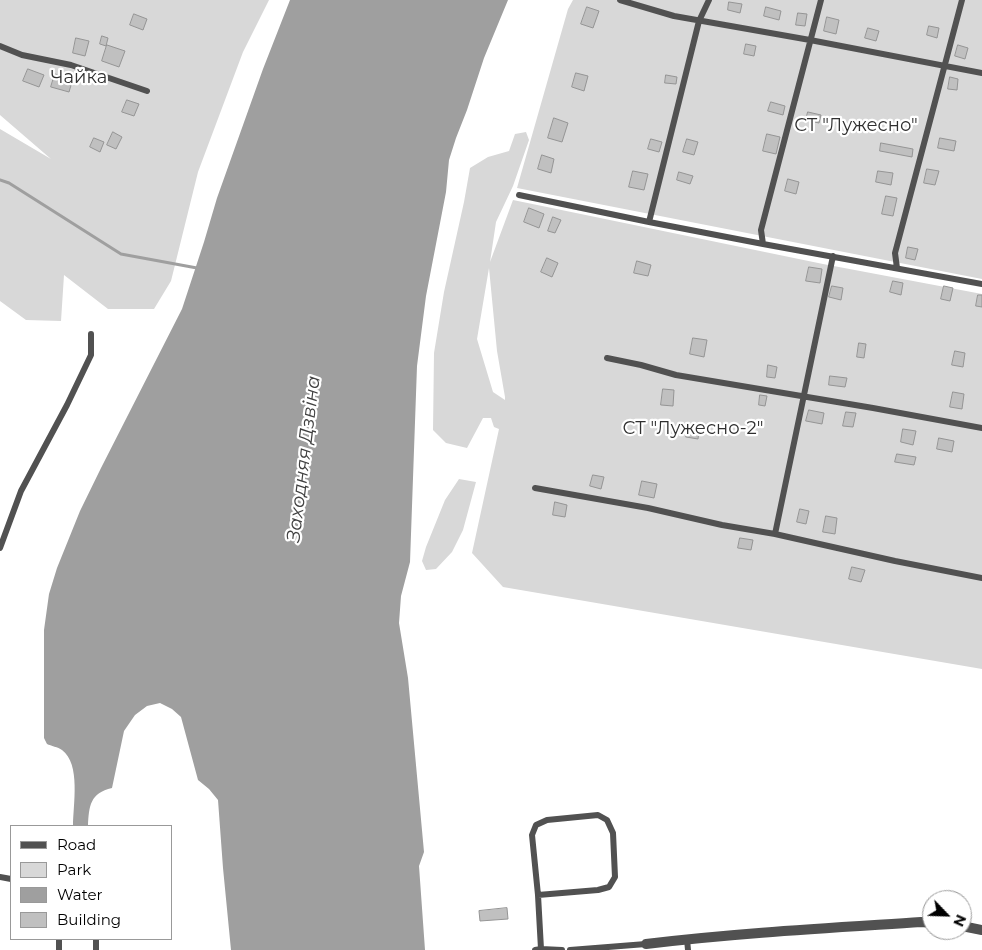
<!DOCTYPE html>
<html>
<head>
<meta charset="utf-8">
<style>
	body { margin:0 }
	#map { position:relative; width:982px; height:950px; overflow:hidden; background:#fff; font-family:Montserrat,sans-serif }
	canvas { display:block }
	.legend { position:absolute; left:10px; top:825px; width:162px; height:115px; box-sizing:border-box; background:#fff; border:1px solid #999; margin:0; padding:6px 9px; list-style:none; font-size:15px; color:#000 }
	.legend li { display:flex; align-items:center; gap:10px; height:25px }
	.legend b { width:25px; border:1px solid #999 }
	.north { position:absolute; left:922px; top:890px; width:50px; height:50px; box-sizing:border-box; background:#fff; border:1px solid #999; border-radius:50%; rotate:114deg; font-size:14px; font-weight:700; line-height:20px; text-align:center; color:#000 }
	.north::after { content:''; display:block; margin:auto; width:18px; height:22px; background:#000; clip-path:polygon(50% 0,100% 100%,50% 72%,0 100%) }
</style>
</head>
<body>
<div id="map">
<canvas width="982" height="950"></canvas>
<ul class="legend">
<li><b style="height:6px;background:#515151"></b>Road</li>
<li><b style="height:14px;background:#d8d8d8"></b>Park</li>
<li><b style="height:14px;background:#9f9f9f"></b>Water</li>
<li><b style="height:14px;background:#c0c0c0"></b>Building</li>
</ul>
<div class="north">N</div>
</div>
<script>
const ctx = document.querySelector('canvas').getContext('2d');
ctx.lineJoin = 'round';
function fill(path, color) { ctx.fillStyle = color; ctx.fill(path, 'evenodd'); }
function stroke(path, color, width, dash) { ctx.strokeStyle = color; ctx.lineWidth = width; ctx.lineCap = dash ? 'butt' : 'round'; ctx.setLineDash(dash || []); ctx.stroke(path); }
function label(font, color, halo, rows, align = 'center') {
  ctx.font = font + ' Montserrat,sans-serif'; ctx.lineWidth = 4.5; ctx.setLineDash([]); ctx.textBaseline = 'middle'; ctx.strokeStyle = halo; ctx.fillStyle = color; for (const [text, x, y, turn = 0] of rows) {
    ctx.save(); ctx.translate(x, y); ctx.rotate((+turn || 0) * Math.PI / 180); ctx.textAlign = isNaN(turn) ? turn : align; if (halo) ctx.strokeText(text, 0, 0); ctx.fillText(text, 0, 0); ctx.restore();
  }
}
fill(new Path2D(`
	M0,0H269L243,52L198,172L171,281L154,309H108L64,275L61,321L26,320L0,301V129L51,159L0,115Z
	M573,0H982V279L517,188L568,9Z
	M526,132L529,140L513,186L496,222L490,262L513,200L823,264L982,294V669L503,587L472,553L499,429L494,427L491,418H483L467,448L446,443L433,430L434,353L444,292L464,202L470,168L488,157L509,151L515,134ZM489,268L497,351L505,397V400L493,392L477,339Z
	M459,479L476,482L463,530L452,552L436,569L426,570L422,561L426,547L445,500Z`), '#d8d8d8');
fill(new Path2D(`
	M290,0H508L484,58L467,110L456,138L449,160L446,192L426,296L417,366L410,562L401,596L399,623L408,678L424,852L419,866L425,950H231L223,868L218,800L209,789L198,780L181,717L172,709L160,703L147,706L135,715L124,731L112,788C90,793 89,806 88,826H73C73,805 81,764 62,750C58,747 51,746 47,744L44,738V630L49,594L57,568L80,511L101,468L182,309L204,242L217,198L263,69Z`), '#9f9f9f');
stroke(new Path2D(`
	M0,180L9,183L121,254L197,268`), '#9f9f9f', 3);
const building = new Path2D(`
	M729,2L742,4L740,13L728,10Z
	M587,7L599,11L593,28L581,24Z
	M766,7L781,11L779,20L764,16Z
	M798,13L807,14L805,26L796,25Z
	M134,14L147,19L143,30L130,25Z
	M827,17L839,20L836,34L824,31Z
	M929,26L939,28L937,38L927,35Z
	M868,28L879,31L876,41L865,38Z
	M102,36L108,38L106,46L100,44Z
	M76,38L89,41L85,56L73,53Z
	M746,44L756,46L754,56L744,54Z
	M107,45L125,51L119,67L102,61Z
	M958,45L968,48L965,59L955,56Z
	M28,69L44,75L39,87L23,81Z
	M576,73L588,76L584,91L572,87Z
	M55,74L66,77L65,80L72,82L69,92L51,87Z
	M666,75L677,77L676,84L665,83Z
	M950,77L958,79L957,90L948,89Z
	M127,100L139,104L134,116L122,112Z
	M771,102L785,106L783,115L768,111Z
	M808,112L821,115L819,123L806,120Z
	M554,118L568,123L562,142L548,138Z
	M113,132L122,137L116,149L107,145Z
	M767,134L780,137L776,154L763,151Z
	M94,138L104,142L100,152L90,147Z
	M940,138L956,141L954,151L938,148Z
	M651,139L662,142L659,152L648,149Z
	M687,139L698,142L694,155L683,152Z
	M881,143L913,149L912,157L880,151Z
	M542,155L554,159L551,173L538,169Z
	M927,169L939,171L935,185L924,183Z
	M633,171L648,174L644,190L629,187Z
	M878,171L893,173L891,185L876,182Z
	M679,172L693,176L690,184L677,180Z
	M788,179L799,182L796,194L785,191Z
	M886,196L897,198L893,216L882,214Z
	M529,208L544,214L539,228L524,222Z
	M553,217L561,220L555,233L548,231Z
	M908,247L918,249L915,260L906,258Z
	M547,258L558,263L552,277L541,272Z
	M637,261L651,265L648,276L634,273Z
	M809,267L822,269L820,283L806,281Z
	M893,281L903,283L901,295L890,292Z
	M832,286L843,288L841,300L829,297Z
	M944,286L953,288L950,301L941,299Z
	M978,295H982V307L976,306Z
	M693,338L707,340L704,357L690,354Z
	M859,343L866,344L864,358L857,357Z
	M955,351L965,353L963,367L952,365Z
	M768,365L777,367L775,378L767,377Z
	M830,376L847,378L845,387L829,385Z
	M663,389L674,390L673,406L661,405Z
	M953,392L964,394L962,409L950,407Z
	M760,395L767,396L765,406L759,405Z
	M809,410L824,413L822,424L806,421Z
	M846,412L856,413L853,427L843,426Z
	M688,429L699,431L698,439L686,437Z
	M903,429L916,431L913,445L901,442Z
	M939,438L954,441L952,452L937,449Z
	M897,454L916,457L914,465L895,462Z
	M593,475L604,477L601,489L590,486Z
	M642,481L657,484L654,498L639,495Z
	M555,502L567,505L565,517L553,515Z
	M800,509L809,511L806,524L797,522Z
	M826,516L837,518L835,534L823,532Z
	M740,538L753,540L751,550L738,548Z
	M852,567L865,570L861,582L849,579Z
	M507,908L508,919L480,921L479,911Z`);
fill(building, '#c0c0c0');
stroke(building, '#959595', 1);
stroke(new Path2D(`
	M620,0L674,16L810,40L982,73
	M0,46L22,55L71,65L147,91
	M519,195L649,222L763,244L982,284
	M649,222L699,21L709,0
	M763,244L761,230L821,0
	M897,268L895,253L962,0
	M607,358L641,365L676,375L873,408L982,428
	M535,488L648,508L722,525L775,534L895,561L982,578
	M775,534L833,256
	M0,548L21,491L67,405L91,355V334
	M0,877L11,879
	M538,895L598,890L609,887L615,877L613,833L607,820L598,815L547,820L536,825L532,835L538,895L541,949
	M59,939V950
	M96,939V950
	M687,939L688,950
	M535,950L541,949L562,950
	M570,950L646,944`), '#515151', 6);
stroke(new Path2D(`
	M962,926L982,930
	M646,944C737,933 830,928 921,922L932,923`), '#515151', 10);
label('18px', '#2f2f2f', '#fff', [
	["Чайка",79,78],
	["СТ \"Лужесно\"",856,126],
	["СТ \"Лужесно-2\"",693,429]
]);
label('italic 19px', '#404040', '#fff', [
	["Заходняя Дзвіна",304,459,-83]
]);
</script>
</body>
</html>
